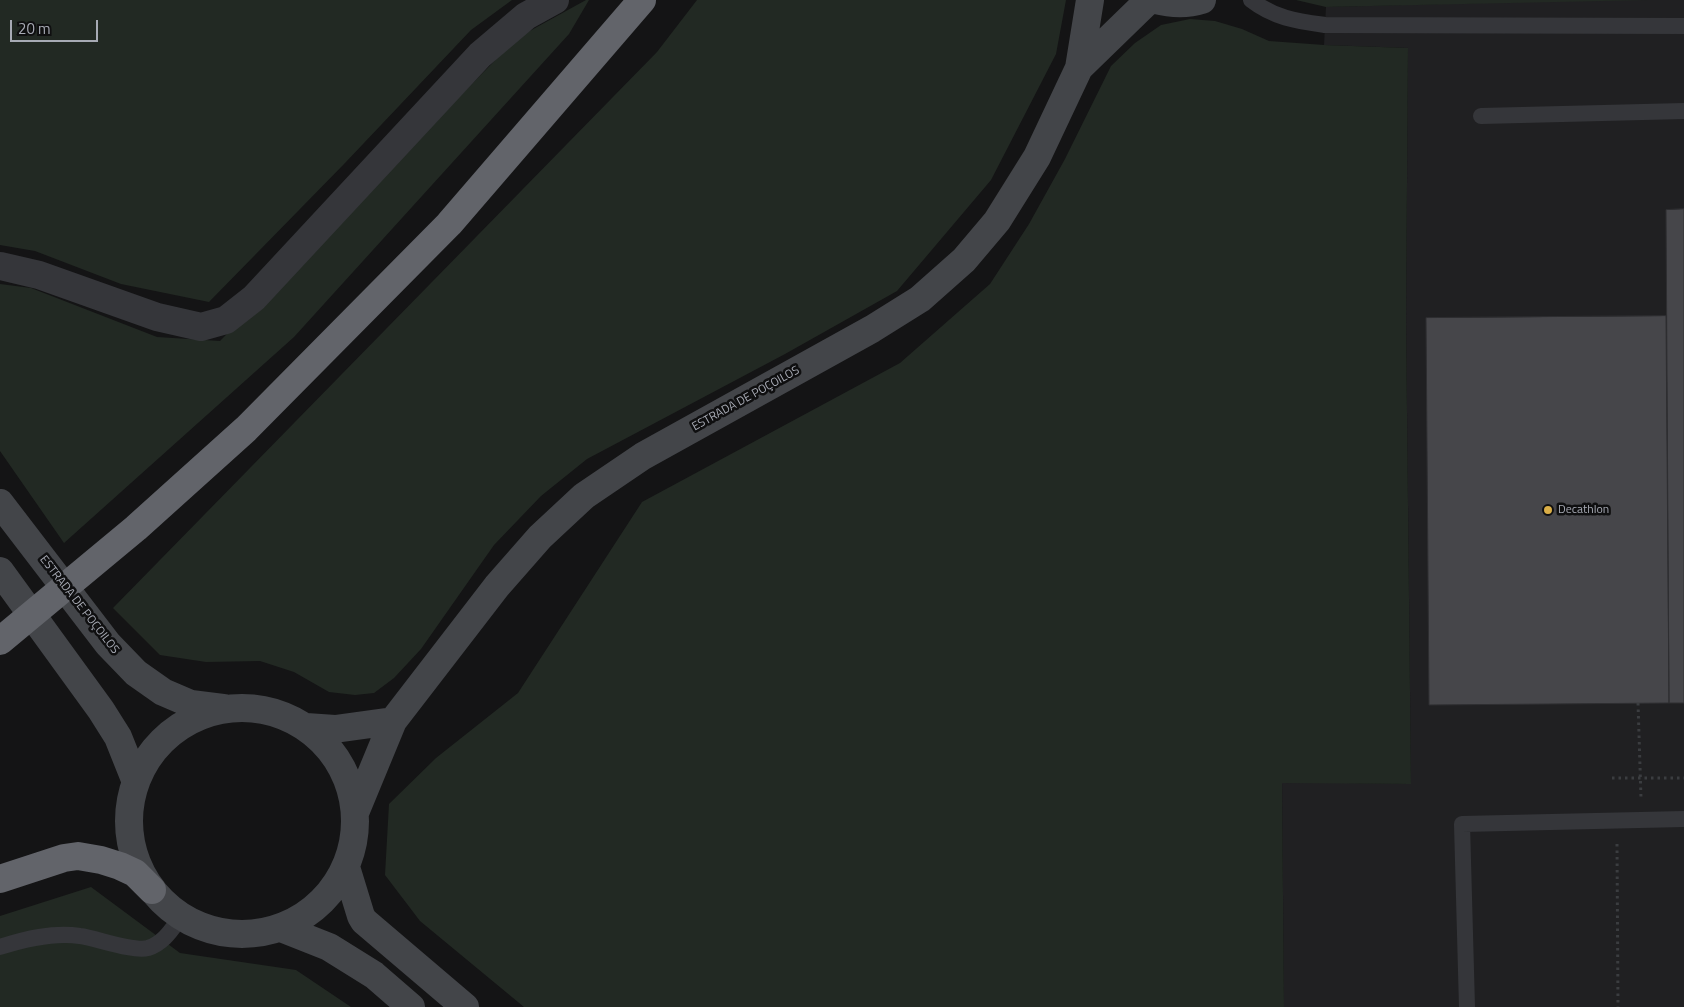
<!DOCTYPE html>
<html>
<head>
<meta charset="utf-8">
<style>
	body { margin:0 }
	#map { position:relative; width:1684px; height:1007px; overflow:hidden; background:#141415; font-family:"Titillium Web",sans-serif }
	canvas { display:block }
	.scale { position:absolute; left:10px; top:20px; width:88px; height:22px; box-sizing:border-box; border:2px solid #a7aab4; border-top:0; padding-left:6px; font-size:15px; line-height:18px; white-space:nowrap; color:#a7aab4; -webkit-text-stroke:4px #0f0f10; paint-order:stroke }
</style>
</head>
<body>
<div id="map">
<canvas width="1684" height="1007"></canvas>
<div class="scale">20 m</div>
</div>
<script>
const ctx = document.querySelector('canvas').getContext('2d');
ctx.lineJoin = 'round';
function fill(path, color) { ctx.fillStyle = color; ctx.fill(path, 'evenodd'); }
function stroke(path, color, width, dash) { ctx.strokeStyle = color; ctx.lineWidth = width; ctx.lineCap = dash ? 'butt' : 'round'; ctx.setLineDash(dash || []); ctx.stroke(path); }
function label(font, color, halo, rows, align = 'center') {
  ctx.font = font + ' "Titillium Web",sans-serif'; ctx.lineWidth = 5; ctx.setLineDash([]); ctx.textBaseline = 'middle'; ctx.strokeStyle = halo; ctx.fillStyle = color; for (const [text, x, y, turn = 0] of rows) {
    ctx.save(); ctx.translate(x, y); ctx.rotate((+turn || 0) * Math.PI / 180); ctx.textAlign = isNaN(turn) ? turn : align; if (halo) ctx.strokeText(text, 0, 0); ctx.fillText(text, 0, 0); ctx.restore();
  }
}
fill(new Path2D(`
	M1592,0H1684V1007H1284L1282,782L1411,784L1406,319L1408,48L1324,45L1326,7Z`), '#202022');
fill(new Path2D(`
	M0,0H512L471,30L345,163L209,302L121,284L35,251L0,245Z
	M586,0H589L569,34L294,337L64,543L0,451V284L31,288L157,337L220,341L517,38Z
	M697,0H1066L1056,54L991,180L897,291L785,354L587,459L541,496L494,545L421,649L394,678L374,693L355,695L329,692L294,672L260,661L206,662L160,655L113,608L657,52Z
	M1296,0H1649L1326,7Z
	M1190,19L1215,21L1242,29L1269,41L1324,45L1408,48L1406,319L1411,784L1282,783L1284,1007H524L420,921L385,875L389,804L436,758L518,693L642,502L900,363L990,284L1029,224L1065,159L1111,66L1135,43L1161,25Z
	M91,887L180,953L296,970L351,1007H0V916Z`), '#222923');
const building = new Path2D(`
	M1684,209V703H1669L1666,210Z
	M1666,316L1669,703L1429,705L1426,318Z`);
fill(building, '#46464a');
stroke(building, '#2e2e31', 1);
stroke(new Path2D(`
	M1638,703L1641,798
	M1612,778H1684
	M1617,844L1618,1007`), '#3b3d40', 3, [2.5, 4]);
stroke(new Path2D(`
	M1251,0C1274,18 1297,21 1325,25L1684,26
	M1481,116L1684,111
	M0,947C25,939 53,932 80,936C96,938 133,952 148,948C164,943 172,929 181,917
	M1467,1007L1462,824L1684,819`), '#35363a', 16);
stroke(new Path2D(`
	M0,266L39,275L157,317L201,327L226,320L254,298L480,55L526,16L555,0`), '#35363a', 28);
stroke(new Path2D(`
	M1155,0C1171,4 1186,5 1202,0
	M1079,68L1149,0
	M0,503L108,644L136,673L163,692L191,704L223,708
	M0,571L101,710L118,737L136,782
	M129 821a113 113 0 1 1 226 0a113 113 0 1 1-226 0Z
	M306,727L335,729L393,721
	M355,813L393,721L497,586L540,537L584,496L643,456L872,329L920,299L964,260L997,221L1037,157L1079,68L1090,0
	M346,867L361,916L364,921L465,1007
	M281,928L329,947L374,975L411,1007`), '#434549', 28);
stroke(new Path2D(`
	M0,641L136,528L246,429L449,224L642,0
	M0,879L64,858L78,856L101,860L120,866L135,873L152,890`), '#62646a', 28);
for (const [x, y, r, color] of [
	[1548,510,5,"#daae47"]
]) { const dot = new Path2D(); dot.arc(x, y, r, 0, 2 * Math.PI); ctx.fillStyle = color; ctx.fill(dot); stroke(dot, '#0f0f10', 2); }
label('12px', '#a7aab4', '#0f0f10', [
	["ESTRADA DE POÇOILOS",746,399,-29],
	["ESTRADA DE POÇOILOS",79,605,52]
]);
label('12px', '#a7aab4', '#0f0f10', [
	["Decathlon",1558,510]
], 'left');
</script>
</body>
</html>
